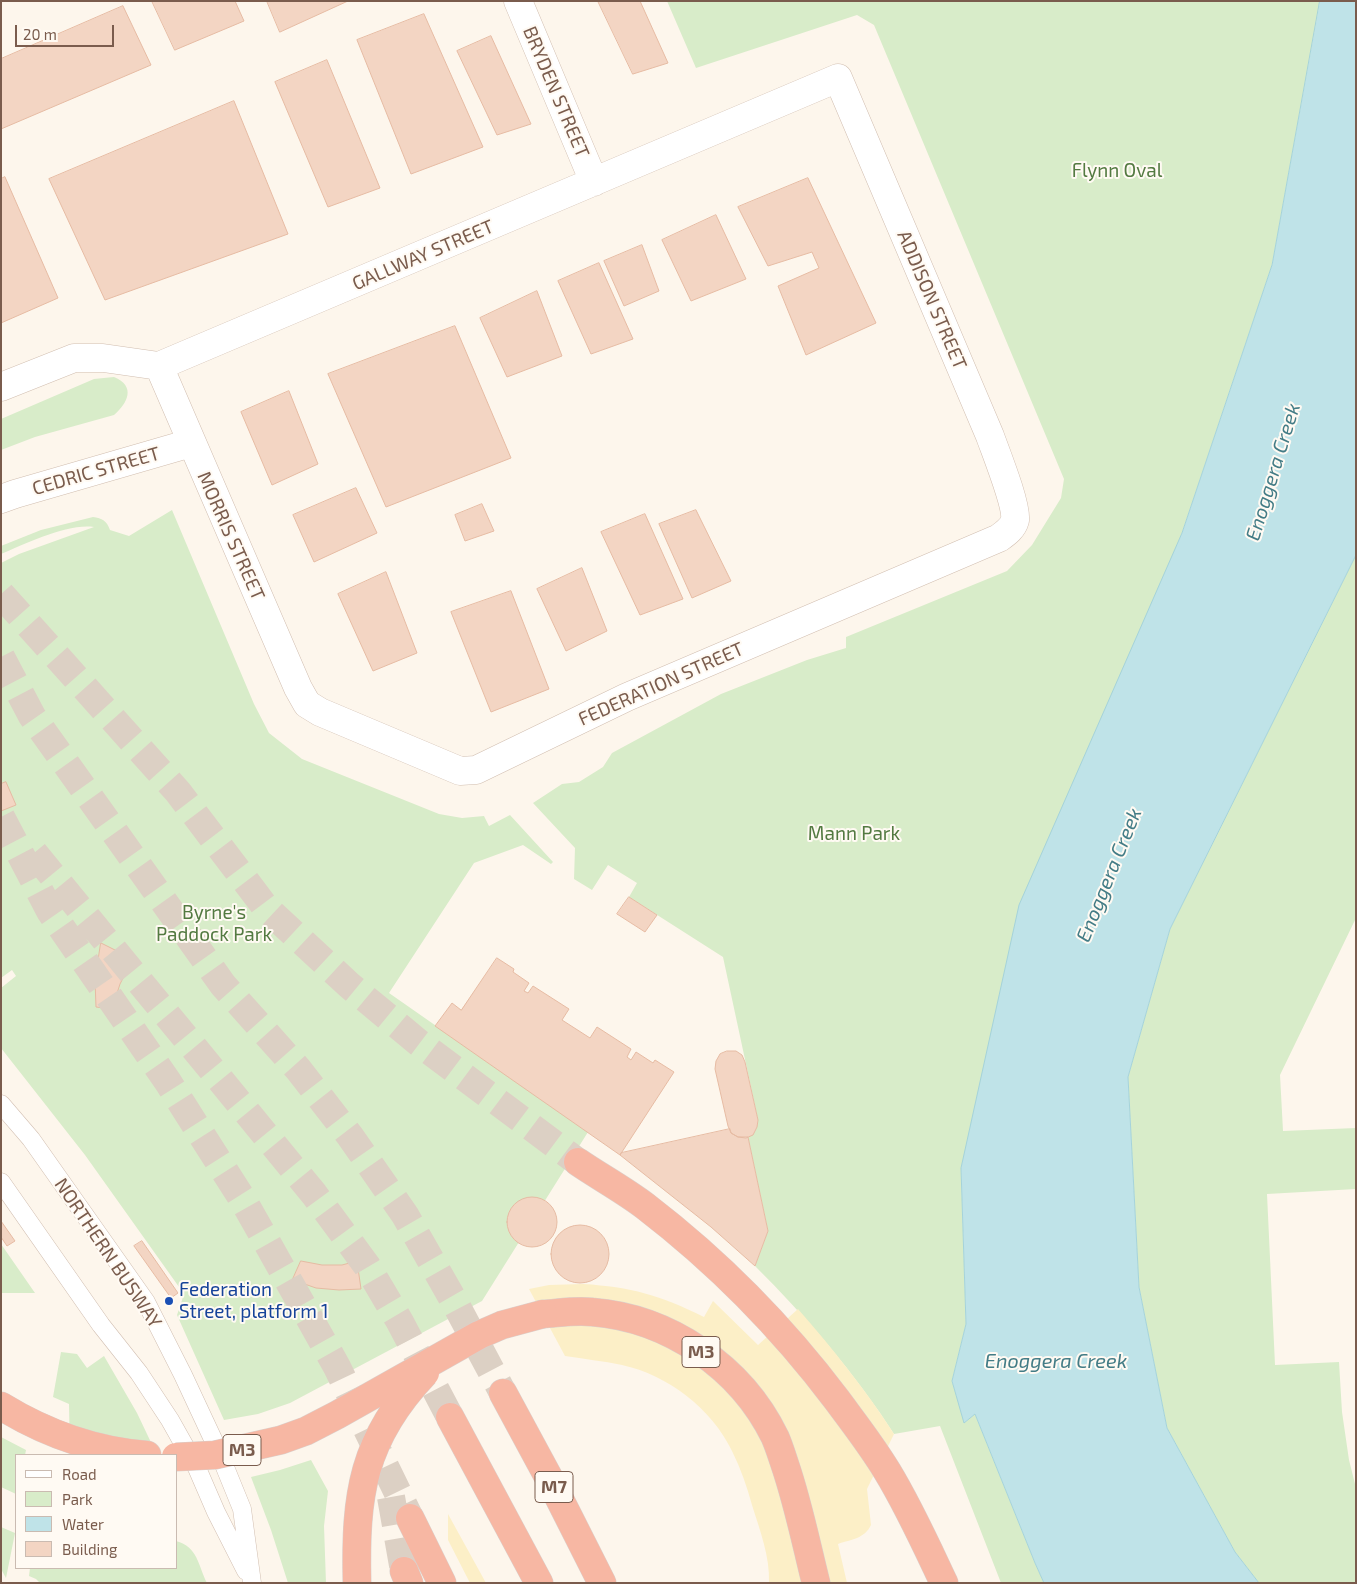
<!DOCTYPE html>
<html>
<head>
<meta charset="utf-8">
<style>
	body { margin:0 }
	#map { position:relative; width:1357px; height:1584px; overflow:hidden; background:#fdf6ec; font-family:"Exo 2",sans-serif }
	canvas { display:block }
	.frame { position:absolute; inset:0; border:2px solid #7a5c4d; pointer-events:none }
	.legend { position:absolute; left:15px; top:1454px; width:162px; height:115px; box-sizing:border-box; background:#fffaf3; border:1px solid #cabbb1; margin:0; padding:6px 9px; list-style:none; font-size:15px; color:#7a5c4d }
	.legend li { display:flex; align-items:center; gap:10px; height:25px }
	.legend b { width:25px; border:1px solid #cabbb1 }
	.scale { position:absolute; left:15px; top:25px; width:99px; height:22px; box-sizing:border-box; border:2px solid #7a5c4d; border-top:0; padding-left:6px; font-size:15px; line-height:18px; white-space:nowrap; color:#7a5c4d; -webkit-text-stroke:4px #fffaf3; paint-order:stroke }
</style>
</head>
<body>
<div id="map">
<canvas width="1357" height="1584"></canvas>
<div class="frame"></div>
<ul class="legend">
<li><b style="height:6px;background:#fff"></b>Road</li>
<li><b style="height:14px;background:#d8ecc9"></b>Park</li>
<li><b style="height:14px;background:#bfe3e8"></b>Water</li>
<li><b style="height:14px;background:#f3d5c3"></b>Building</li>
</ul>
<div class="scale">20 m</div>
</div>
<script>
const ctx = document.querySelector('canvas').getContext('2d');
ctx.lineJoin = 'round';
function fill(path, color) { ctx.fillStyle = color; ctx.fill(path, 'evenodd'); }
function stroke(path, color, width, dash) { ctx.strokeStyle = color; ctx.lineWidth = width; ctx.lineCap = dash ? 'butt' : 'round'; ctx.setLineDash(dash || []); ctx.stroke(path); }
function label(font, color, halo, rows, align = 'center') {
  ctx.font = font + ' "Exo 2",sans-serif'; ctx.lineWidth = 4; ctx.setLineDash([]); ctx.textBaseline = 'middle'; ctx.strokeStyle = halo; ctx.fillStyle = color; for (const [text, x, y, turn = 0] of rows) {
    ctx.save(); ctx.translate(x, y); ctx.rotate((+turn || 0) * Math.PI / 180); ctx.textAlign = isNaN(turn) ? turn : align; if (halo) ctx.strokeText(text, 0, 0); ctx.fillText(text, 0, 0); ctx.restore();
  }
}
fill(new Path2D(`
	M667,1H1320L1272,265L1182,533L961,1168L966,1324L952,1381L965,1422L975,1414L1035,1563L1044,1583H1001L940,1426L894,1434C854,1372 807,1318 755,1266L768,1231L748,1137C755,1133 757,1128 758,1120L723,957L629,897L637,883L608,865L592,890L574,879L575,848L533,803L562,784L579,782L603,767L612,753L721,694L807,660L846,648V637L1007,571L1032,545L1061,498L1064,479L874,25L857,15L696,68Z
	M114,377C136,386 128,403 114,415L35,437L1,450V419L94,379Z
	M172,510L254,704L269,733L302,759L439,814L462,818L484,816L489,826L510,815L553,862L551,864L523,845L474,863L389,993L588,1132L482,1301L290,1403L258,1414L224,1420L177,1315L184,1294L85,1155L1,1048V988L16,976L12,970L1,978V563L19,554L94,527C68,523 25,544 1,554V546L41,530L93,517C102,518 107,521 110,530L129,536Z
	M1356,555V918L1280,1075L1283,1131L1356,1128V1189L1267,1194L1275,1365L1339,1362L1342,1412L1349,1460L1356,1488V1583H1259L1235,1552L1167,1428L1139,1287L1128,1077L1170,929Z
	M1,1244L35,1293H1Z
	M61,1352L77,1354L87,1368L104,1356L137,1413L157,1455H70L69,1404L53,1397Z
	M1,1437L26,1450L25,1455H16V1494L1,1487Z
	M311,1460L328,1491L324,1526L326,1583H288L271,1530L251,1477L280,1470Z
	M1,1527L15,1533L6,1578L1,1569Z
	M176,1541C198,1547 198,1565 207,1583H40L36,1579L29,1576L30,1568H176Z`), '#d8ecc9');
fill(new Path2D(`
	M583,1284C631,1287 660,1295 704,1317L713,1301L758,1345L798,1309C833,1349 865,1389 894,1434L867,1489L871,1525C864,1539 852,1539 838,1544L847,1583H769C770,1556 760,1531 752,1505C747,1487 741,1469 732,1451C712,1409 668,1375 622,1365C603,1361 584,1359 565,1356L529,1289L549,1285Z
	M448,1514L486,1583H470L448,1540Z`), '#fcefc7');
const water = new Path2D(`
	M1320,1H1356V555L1170,929L1128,1077L1139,1287L1167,1428L1235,1552L1259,1583H1044L1035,1563L975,1414L964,1423L952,1381L966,1324L961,1168L1019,905L1182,533L1272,265Z`);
fill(water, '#bfe3e8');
stroke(water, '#a5d3da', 1);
const building = new Path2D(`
	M152,1H235L244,21L175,50Z
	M267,1H348L280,32Z
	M598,1H640L668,63L633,74Z
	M123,6L151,65L1,129V59Z
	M424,14L483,147L411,174L357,40Z
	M491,36L531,124L497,135L457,51Z
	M327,60L380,188L328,207L275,82Z
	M234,101L288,234L105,300L49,179Z
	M5,177L58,298L1,323V179Z
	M808,178L876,323L806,355L778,286L819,268L812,252L768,266L738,207Z
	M716,215L746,279L691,301L662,240Z
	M642,245L659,291L624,306L604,261Z
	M599,263L633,339L591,354L558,281Z
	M537,291L562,356L507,377L480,318Z
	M455,326L511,458L386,507L328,374Z
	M289,391L318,464L272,485L241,412Z
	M356,488L377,533L314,562L293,515Z
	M482,504L494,531L465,541L455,515Z
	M696,510L731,581L692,598L659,524Z
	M645,514L683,599L640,615L601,532Z
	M582,568L607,631L566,651L537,589Z
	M386,572L417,653L373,671L338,594Z
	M511,591L549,689L491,712L451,612Z
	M6,782L16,805L1,811V784Z
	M629,897L657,915L645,932L617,914Z
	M101,943L133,959L120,984L112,1009L96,1007L95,980Z
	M497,958L514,969L513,972L529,983L524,991L528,993L533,986L569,1009L562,1020L590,1038L597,1027L631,1049L627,1057L631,1060L636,1052L653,1063L655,1060L674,1072L620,1155L435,1026L452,1003L461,1010Z
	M727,1051H736L742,1055L745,1062L758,1120L757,1127L753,1135L746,1138L738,1137L731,1133L728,1126L715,1069L716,1061L720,1054Z
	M730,1129L731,1133L738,1137H748L768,1231L755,1266L711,1227L620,1155L621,1153Z
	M507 1222a25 25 0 1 1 50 0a25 25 0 1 1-50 0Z
	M1,1221L15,1241L7,1246L1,1237Z
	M551 1254a29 29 0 1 1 58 0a29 29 0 1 1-58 0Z
	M142,1241L178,1293L171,1298L134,1246Z
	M301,1261L322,1265H342L357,1261L361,1289L339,1290L316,1288L296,1281L293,1279Z`);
fill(building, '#f3d5c3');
stroke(building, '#e6bba3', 1);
stroke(new Path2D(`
	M1,594L178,792L266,908L349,985L419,1043L578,1162
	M1,657L32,716L223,985L298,1069L350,1136L405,1215L454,1301L503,1393
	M1,817L50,911L168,1082L243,1200L337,1367L410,1518
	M34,853L314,1194L367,1266L400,1322L450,1417
	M391,1497L404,1571`), '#dcd0c4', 28, [28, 14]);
const lane = new Path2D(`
	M1,1104L31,1139L146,1302L183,1375L218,1450L242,1509L252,1583
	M1,1182L101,1325L139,1373L170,1420L197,1468L216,1512L246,1571`);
const street = new Path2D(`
	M518,1L594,182
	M1,387L74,358H103L159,366L838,78L990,436C996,453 1017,505 1015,520C1013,528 1006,533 999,538L627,697L476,770L460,771L320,712L307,704L298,688L159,366
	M1,499L15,494L191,443`);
const highway = new Path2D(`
	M578,1162C600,1177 624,1190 645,1206C718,1262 782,1327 837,1400C854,1423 872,1446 887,1471C909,1507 926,1545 944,1583
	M543,1314C559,1313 576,1310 592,1312C669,1318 741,1367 775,1437C779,1446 782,1456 785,1465C798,1503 806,1543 816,1583
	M503,1393L550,1480L602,1583
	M1,1406C45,1433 96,1451 147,1455
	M450,1417L539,1583
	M410,1518L442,1583
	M404,1571L409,1583`);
stroke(lane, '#d1beb0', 19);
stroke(street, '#d1beb0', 29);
stroke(highway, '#dad1cd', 29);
stroke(lane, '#fff', 18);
stroke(street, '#fff', 28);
stroke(highway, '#f7b7a3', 28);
const highwayBridge = new Path2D(`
	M176,1457L215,1455L281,1440L306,1431L337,1415L479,1335L502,1325L543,1314
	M357,1583C355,1495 362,1439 425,1373`);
stroke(highwayBridge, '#dad1cd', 29, []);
stroke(highwayBridge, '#f7b7a3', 28);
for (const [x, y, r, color] of [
	[169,1301,5,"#1a4fb4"]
]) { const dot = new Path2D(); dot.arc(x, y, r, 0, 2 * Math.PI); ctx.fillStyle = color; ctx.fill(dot); stroke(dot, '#fffaf3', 2); }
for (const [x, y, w] of [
	[701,1352,38],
	[242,1450,38],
	[554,1487,38]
]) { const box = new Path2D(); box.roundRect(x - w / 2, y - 15.5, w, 31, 4); ctx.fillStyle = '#fffaf3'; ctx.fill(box); stroke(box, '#7a5c4d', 1); }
label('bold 18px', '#7a5c4d', null, [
	["M3",701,1352],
	["M3",242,1450],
	["M7",554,1487]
]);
label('19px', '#7a5c4d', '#fffaf3', [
	["BRYDEN STREET",556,92,67],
	["GALLWAY STREET",423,255,-23],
	["ADDISON STREET",932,300,67],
	["CEDRIC STREET",96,471,-16],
	["MORRIS STREET",231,536,66],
	["FEDERATION STREET",661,684,-24],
	["NORTHERN BUSWAY",108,1253,56]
]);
label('19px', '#537a41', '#fffaf3', [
	["Flynn Oval",1117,171],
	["Mann Park",854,834],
	["Byrne's",214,913],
	["Paddock Park",214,935]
]);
label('19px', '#164399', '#fffaf3', [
	["Federation",179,1290],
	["Street, platform 1",179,1312]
], 'left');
label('italic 20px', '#437c86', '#fffaf3', [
	["Enoggera Creek",1273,472,-73],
	["Enoggera Creek",1109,875,-68],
	["Enoggera Creek",1056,1361]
]);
</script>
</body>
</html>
